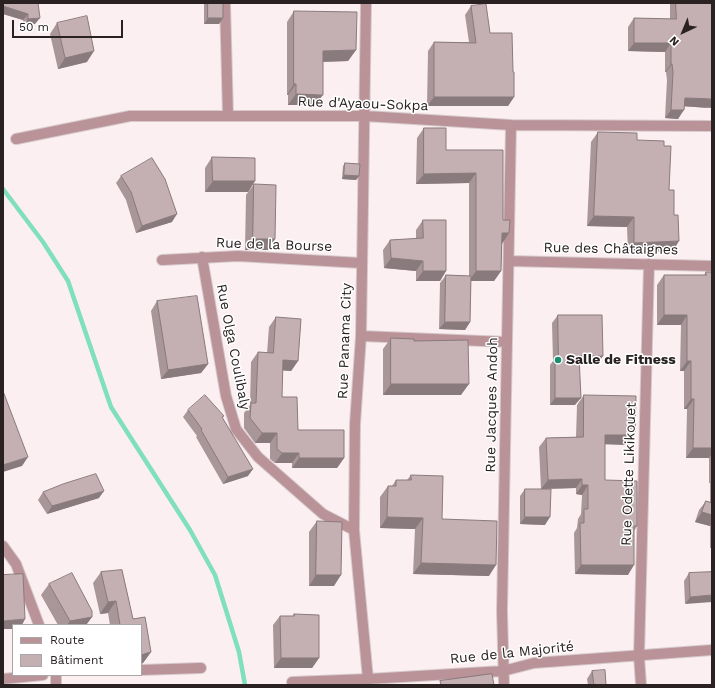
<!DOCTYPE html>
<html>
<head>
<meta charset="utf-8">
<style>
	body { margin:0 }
	#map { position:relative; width:715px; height:688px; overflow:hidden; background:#fceff1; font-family:"Work Sans",sans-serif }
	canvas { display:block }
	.frame { position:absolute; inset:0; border:4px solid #292122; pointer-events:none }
	.legend { position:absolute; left:12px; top:624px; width:130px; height:52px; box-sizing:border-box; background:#fff; border:1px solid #a9a6a7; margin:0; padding:5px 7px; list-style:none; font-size:12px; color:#292122 }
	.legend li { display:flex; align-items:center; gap:8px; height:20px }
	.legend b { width:20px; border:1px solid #a9a6a7 }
	.north { position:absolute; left:663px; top:12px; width:40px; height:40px; -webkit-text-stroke:3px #fff; paint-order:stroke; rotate:224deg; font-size:11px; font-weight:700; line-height:16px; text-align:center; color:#292122 }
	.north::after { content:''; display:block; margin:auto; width:14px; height:18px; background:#292122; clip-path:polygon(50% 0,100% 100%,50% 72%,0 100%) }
	.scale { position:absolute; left:12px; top:20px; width:111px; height:18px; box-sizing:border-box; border:2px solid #292122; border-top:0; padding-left:5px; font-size:12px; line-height:14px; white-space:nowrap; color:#292122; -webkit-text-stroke:3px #fff; paint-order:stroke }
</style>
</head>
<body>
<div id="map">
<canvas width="715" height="688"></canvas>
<div class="frame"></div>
<ul class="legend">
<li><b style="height:5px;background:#b99398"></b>Route</li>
<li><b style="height:11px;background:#c4afb2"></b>Bâtiment</li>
</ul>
<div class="north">N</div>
<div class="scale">50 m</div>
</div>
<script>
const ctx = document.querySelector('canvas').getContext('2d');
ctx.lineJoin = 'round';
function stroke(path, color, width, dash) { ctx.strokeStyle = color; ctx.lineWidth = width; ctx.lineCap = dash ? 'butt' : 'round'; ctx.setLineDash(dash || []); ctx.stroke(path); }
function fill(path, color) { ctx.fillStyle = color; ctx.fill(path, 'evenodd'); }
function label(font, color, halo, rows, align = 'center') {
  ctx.font = font + ' "Work Sans",sans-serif'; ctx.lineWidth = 3; ctx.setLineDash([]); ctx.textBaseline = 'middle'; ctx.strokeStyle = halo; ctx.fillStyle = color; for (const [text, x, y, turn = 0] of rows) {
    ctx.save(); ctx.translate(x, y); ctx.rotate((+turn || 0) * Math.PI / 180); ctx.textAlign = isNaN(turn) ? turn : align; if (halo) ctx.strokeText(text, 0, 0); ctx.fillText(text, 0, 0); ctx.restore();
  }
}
stroke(new Path2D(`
	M3,189L43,242L68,281L111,407L190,530L215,575L239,652L245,685`), '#7fdfbf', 4.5);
const minor = new Path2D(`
	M225,3L228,116
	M366,3L361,336L355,424L354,530L368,679
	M16,139L130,116H365L511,125L712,126
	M202,257L226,396L236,429L258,457L323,514L354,530
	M162,260L238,256L361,263
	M509,261L712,266
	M361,336L507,342
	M3,546L16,564L39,625
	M141,670L201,668
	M56,675V685
	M3,679L43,675
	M292,682L368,679L503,671L534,663L712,650
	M504,685L502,611L511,125
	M641,685L639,656L649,264`);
stroke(minor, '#d6cacc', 12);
stroke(minor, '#b99398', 10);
fill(new Path2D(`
	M38,3L35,24L24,25L23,20L3,14Z
	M204,3H223V18L219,24H204Z
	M670,3H712L707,108L684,106L678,119L665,118L667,80L666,72H665V52L628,51V27L634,18L670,19Z
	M471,6L490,33L513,72L514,97L508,106H427L428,51L434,42H469L465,15Z
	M294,11L356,50L348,61L323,62L315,105H288V95H287V22Z
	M57,23L87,62L58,69L50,34Z
	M424,128L446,150H503L502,244L501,271L494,281H471L470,322L465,330L439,329L440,283L446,275L469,276V183L416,184L417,138Z
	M598,132L664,146L669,190L674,215L673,251L628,252L627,227L587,226L591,142Z
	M212,157L255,181L248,192H205V168Z
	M345,163L359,176L356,180L342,179L343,166Z
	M121,176L172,222L136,233L126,200L116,183Z
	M254,184L275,239L268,250H245L246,195Z
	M423,220L446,271L440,281H416V271L384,268L383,250L390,240L416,239V230Z
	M706,272H712V548H710V526L695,522L699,510L706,501L710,502V483H709V458H686L687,409H684V371H680L681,325H657V285L664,275H704Z
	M157,301L208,364L201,373L161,379L151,311Z
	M558,315L598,363H580L575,405H550V365L553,361L552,323Z
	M276,317L298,361L291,371L282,370V397L298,430L344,458L337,468H292V463H275L270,459V443H255L244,428V413L250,405L251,362L258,352L267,353L269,327Z
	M391,338L414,341L461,395H383V349Z
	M584,395L635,435L629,445L605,444V480L637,526L634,531L628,575L575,574L574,533L577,528L578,519L581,514L582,495L576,494V488L541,489L539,447L546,438L576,437L577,405Z
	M188,410L222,418L248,476L223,484L196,437L197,436L183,417Z
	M411,475L442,519L489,576L413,574L415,529L380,528V497L388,486H392L396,480H407Z
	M525,489L545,525L520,524V496Z
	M43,492L99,498L47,514L38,500Z
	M317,521L334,586H309V532Z
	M122,570L133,619L145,617L151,652L143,663L141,664V625H110L108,613L100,614L93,583L101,572Z
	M712,572L685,604L684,581L689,573Z
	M49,584L92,617L86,625H58L41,595Z
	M294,614L319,658L312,668H274L273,625L280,616H293Z
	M592,671L606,685H588L587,679Z`), '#a99699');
fill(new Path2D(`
	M3,6L28,14L23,20L3,14Z
	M40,18L35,24L24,25L28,19Z
	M208,18H223L219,24H204Z
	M634,43H671L665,52L628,51Z
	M356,50L348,61L316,62L323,51Z
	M94,51L87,62L58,69L65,58Z
	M671,64H672L666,72H665Z
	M294,84H296L288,95H287Z
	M296,94L323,95L315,105H288Z
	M434,97H514L508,106H427Z
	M685,98L712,99V108L679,106Z
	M671,110H684L678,119L665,118Z
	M476,173L469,183L416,184L424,174Z
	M344,175L359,176L356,180L342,179Z
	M213,181H255L248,192H205Z
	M177,214L172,222L136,233L142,226Z
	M594,216L634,217L627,227L587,226Z
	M502,233H509L502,244H495Z
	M253,239H275L268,250H245Z
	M679,241L673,251L628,252L634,243Z
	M391,258L423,261L416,271L384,268Z
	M423,271H446L440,281H416Z
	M476,271H501L494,281H469Z
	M664,315H687L681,325H657Z
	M445,322H470L465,330L439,329Z
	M579,356H603L598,363H574Z
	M283,360L298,361L291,371L276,370Z
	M687,361H691L684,371H680Z
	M208,364L201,373L161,379L168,370Z
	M391,384H469L461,395H383Z
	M555,398H581L575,405H550Z
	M691,399H694L687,409H684Z
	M262,433H277L270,443H255Z
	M605,435H635L629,445L598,444Z
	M693,448H712V454L709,458H686Z
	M282,453H299L292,463H275Z
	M28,457L22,466L3,472V465Z
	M299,458H344L337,468H292Z
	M253,469L248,476L223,484L228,477Z
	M582,479L576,488L541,489L548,480Z
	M582,485H588L582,495L576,494Z
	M104,491L99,498L47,514L52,506Z
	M702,512L712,515V523L710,526L695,522Z
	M387,517L423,518L415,529L380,528Z
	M525,517H550L545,525L520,524Z
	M421,563L496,565L489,576L413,574Z
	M581,565H634L628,575L575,574Z
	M316,575H341L334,586H309Z
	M712,595V602L685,604L690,597Z
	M116,601L108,613L100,614L108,602Z
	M92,617L86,625H67L70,621Z
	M25,619L22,625H13V629H3V621Z
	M151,652L143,663L141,664V655Z
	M281,658H319L312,668H274Z`), '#897a7d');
const building = new Path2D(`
	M3,3H38L40,18L28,19V14L3,6Z
	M208,3H223V18H208Z
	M676,3H712V99L685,98L684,110H671L673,72L672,64H671V43H634V18L676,19Z
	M486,4L490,33H512L513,72H514V97H434V42L476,43L471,6Z
	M294,11L357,12L356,50L323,51V95L296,94V84H294Z
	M87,16L94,51L65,58L57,23Z
	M424,128H446V150H503V220H510L509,233H502L501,271H476V173L424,174Z
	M598,132L637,133V140L664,141V146H671L669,190H674V215H678L679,241L634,243V217L594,216Z
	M212,157L255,158V181H213Z
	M152,158L165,179L177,214L142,226L131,192L121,176Z
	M345,163L360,164L359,176L344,175Z
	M254,184L276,185L275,239H253Z
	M423,220H446V271H423V261L391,258L390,240L423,238Z
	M706,272H712V448H693L694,399H691V361H687V315H664V275H706Z
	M446,275L471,276L470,322H445Z
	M197,296L208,364L168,370L157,301Z
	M558,315H602L603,356H579L581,398H555V358H558Z
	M276,317L301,319L298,361L283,360L282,397H297L298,430H344V458H299V453H282L277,449V433H262L250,418L251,403H256L258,352L273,353Z
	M391,338L414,339V341L468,340L469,384H391Z
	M3,391L28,457L3,465Z
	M205,395L224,416L222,417L253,469L228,477L201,430L202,429L188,410Z
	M584,395L636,396L635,435H605V480L637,481V526H634V565H581L580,523H584V509H588V485H582V479L548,480L546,438L583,437Z
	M96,474L104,491L52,506L43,492L63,484Z
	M411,475L443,476L442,519L497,521L496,565L421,563L423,518L387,517L388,486H396V480H411Z
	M525,489H551L550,517H525Z
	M706,501L712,503V515L702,512Z
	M317,521L342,522L341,575H316Z
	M122,570L133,619L145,617L151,652L144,654L141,655V625H120L116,601L108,602L101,572Z
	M712,572V595L690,597L689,573Z
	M72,573L92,611V617L70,621L49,584Z
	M23,574L25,619L3,621V575Z
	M294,614L319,615V658H281L280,616H294Z
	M605,670L606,685H594L592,671Z
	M492,674L494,685H441L440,681Z`);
fill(building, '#c4afb2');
stroke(building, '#897a7d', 1);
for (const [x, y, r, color] of [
	[558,360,4,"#198e70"]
]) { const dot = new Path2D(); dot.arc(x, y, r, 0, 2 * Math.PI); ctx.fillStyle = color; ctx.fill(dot); stroke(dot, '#fff', 1.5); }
label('14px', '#292122', '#fff', [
	["Rue d'Ayaou-Sokpa",363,104,2],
	["Rue de la Bourse",274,245,2],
	["Rue des Châtaignes",611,249,1],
	["Rue Panama City",345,341,-88],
	["Rue Olga Coulibaly",233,347,79],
	["Rue Jacques Andoh",492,405,-89],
	["Rue Odette Likikouet",629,474,-88],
	["Rue de la Majorité",512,653,-6]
]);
label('bold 14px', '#292122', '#fff', [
	["Salle de Fitness",566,360]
], 'left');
</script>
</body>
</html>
